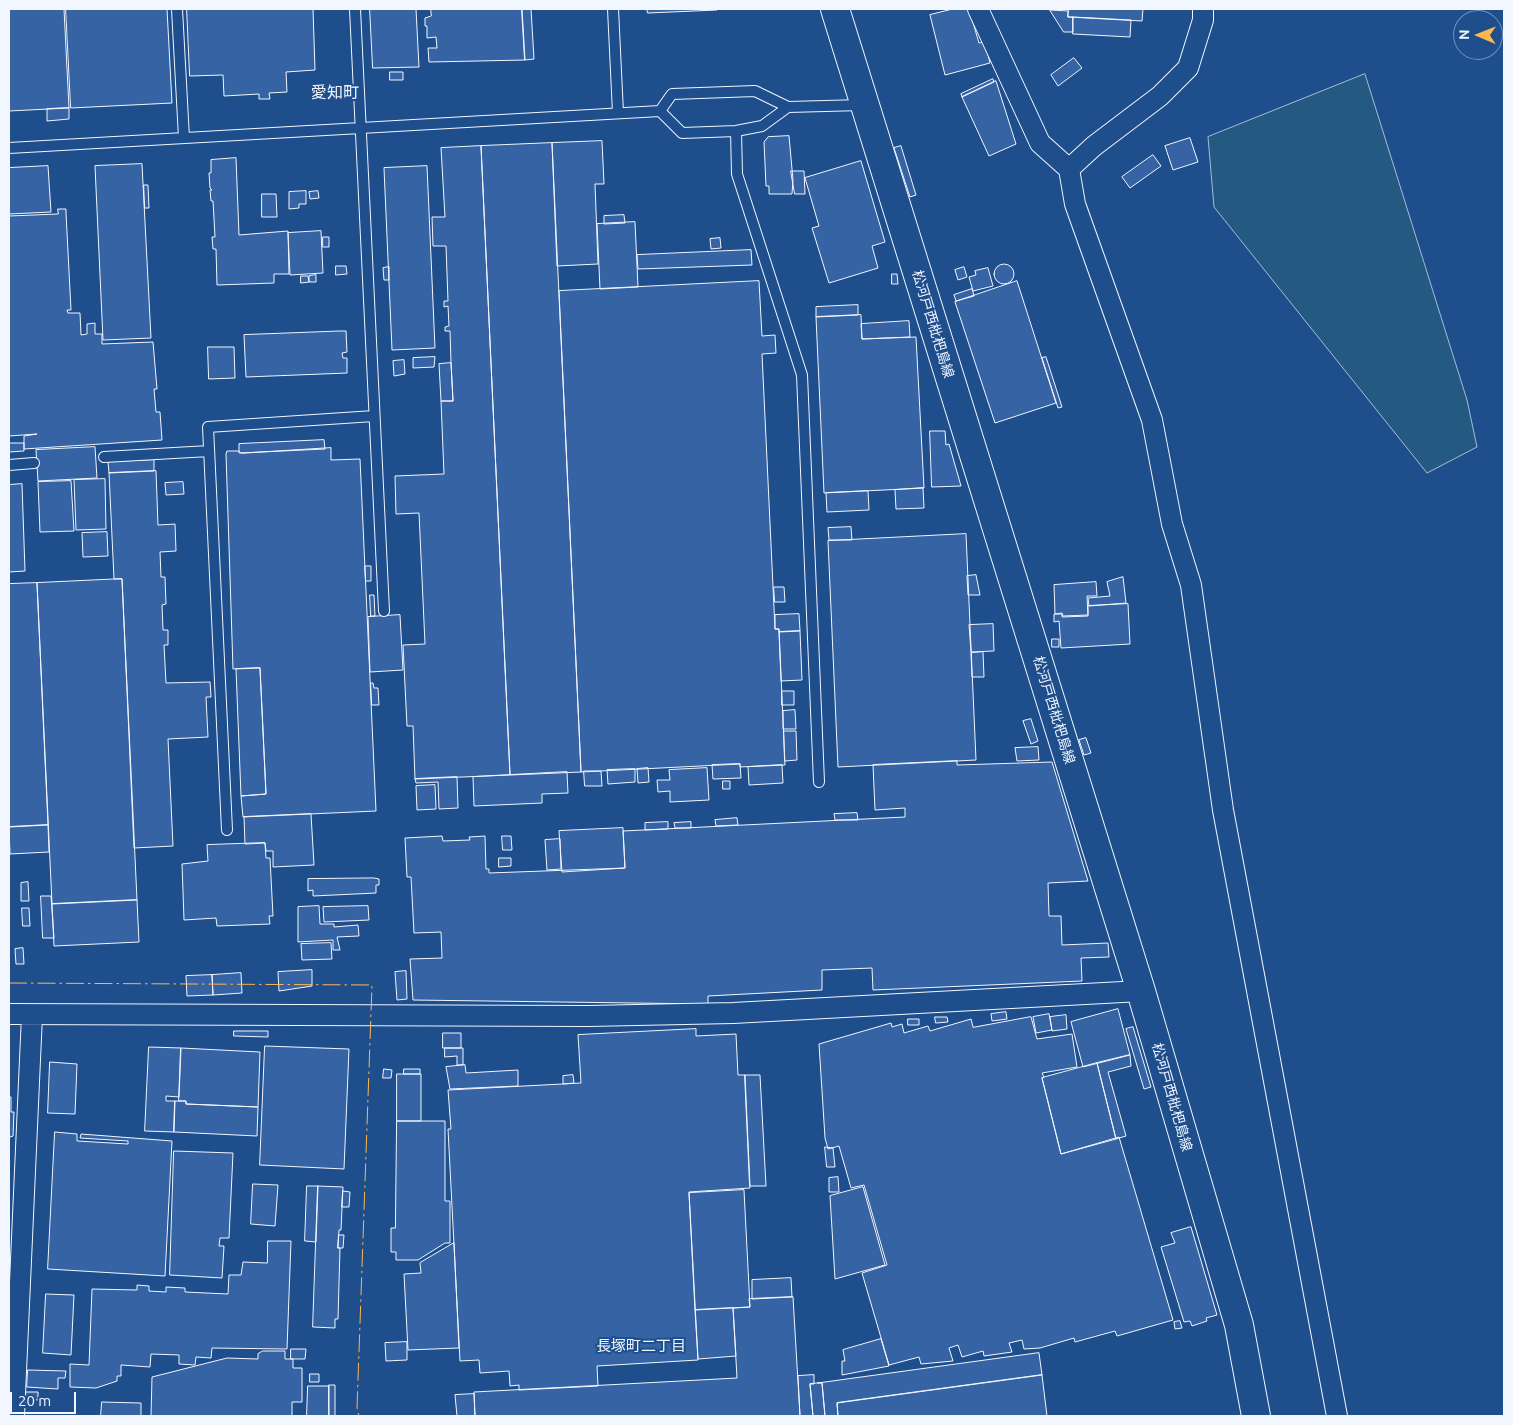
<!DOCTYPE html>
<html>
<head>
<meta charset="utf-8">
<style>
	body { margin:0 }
	#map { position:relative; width:1513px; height:1425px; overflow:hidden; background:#1f4e8c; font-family:Ubuntu,sans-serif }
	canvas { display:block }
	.frame { position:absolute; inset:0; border:10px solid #f2f6ff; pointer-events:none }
	.north { position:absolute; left:1453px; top:10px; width:50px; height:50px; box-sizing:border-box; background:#1f4e8c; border:1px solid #7391ba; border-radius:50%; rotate:271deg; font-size:14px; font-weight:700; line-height:20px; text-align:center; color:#f2f6ff }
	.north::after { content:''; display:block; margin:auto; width:18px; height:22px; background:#ffb74d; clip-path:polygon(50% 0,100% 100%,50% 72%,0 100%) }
	.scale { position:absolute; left:10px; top:1392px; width:66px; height:22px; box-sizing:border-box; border:2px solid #f2f6ff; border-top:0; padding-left:6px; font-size:15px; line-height:18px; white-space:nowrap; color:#f2f6ff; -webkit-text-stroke:4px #1f4e8c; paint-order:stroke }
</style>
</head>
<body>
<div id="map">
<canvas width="1513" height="1425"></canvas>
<div class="frame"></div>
<div class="north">N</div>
<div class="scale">20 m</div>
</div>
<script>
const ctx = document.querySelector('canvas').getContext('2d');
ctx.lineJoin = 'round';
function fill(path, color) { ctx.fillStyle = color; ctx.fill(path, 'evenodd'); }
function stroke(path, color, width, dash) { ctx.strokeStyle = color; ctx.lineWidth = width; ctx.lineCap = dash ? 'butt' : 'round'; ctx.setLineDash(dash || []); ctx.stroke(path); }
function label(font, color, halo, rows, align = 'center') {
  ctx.font = font + ' Ubuntu,"Noto Sans JP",sans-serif'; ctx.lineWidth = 4; ctx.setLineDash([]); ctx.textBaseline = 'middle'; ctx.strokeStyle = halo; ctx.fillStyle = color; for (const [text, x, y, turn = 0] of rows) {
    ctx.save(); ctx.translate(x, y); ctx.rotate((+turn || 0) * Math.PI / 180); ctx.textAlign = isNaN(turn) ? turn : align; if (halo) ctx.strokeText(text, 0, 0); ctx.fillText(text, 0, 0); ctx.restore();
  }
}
const green = new Path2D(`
	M1365,74L1467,400L1477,447L1427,473L1214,207L1208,137Z`);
fill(green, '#245a82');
stroke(green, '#a8bbd7', 1);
const building = new Path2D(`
	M9,9H64L69,108L9,111Z
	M66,9H167L172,103L71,108Z
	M187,9H313L315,70L286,72L287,92L269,93L270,99H259V94L224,96L223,75L190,76Z
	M370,9H416L419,67L373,68Z
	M431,9H522L525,60L429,62L428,48H437L436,37L427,38V26H425V18L431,16Z
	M522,9H531L534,59L525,60Z
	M647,9H717V10L648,13Z
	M953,9H969L979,43L985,42L990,63L945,75L930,15Z
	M1069,9H1143L1142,21L1068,17Z
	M1050,10L1068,11V17H1073V32H1064Z
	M1073,17L1131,20L1130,37L1073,34Z
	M1074,58L1082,68L1058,86L1051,75Z
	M390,72H403V80H390Z
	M993,79L994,82L962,97L961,94Z
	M996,81L1016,144L989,156L962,97Z
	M69,108V119L47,121V109Z
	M789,136L793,180L792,194H769V186H766L764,142L768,137Z
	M1190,138L1198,162L1173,170L1165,146Z
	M602,141L604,184H595L598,264L557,266L552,143Z
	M552,143L581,772L510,775L481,146Z
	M481,146L510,775L415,779L413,726H407L403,645L425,644L419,513L396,514L395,476L444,474L441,401H453L451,363L450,331H445V327L449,326L448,306L444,307V301H448L446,246H433L432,217H445L441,148Z
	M901,146L916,195L910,197L894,148Z
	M1153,155L1161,166L1130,188L1122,177Z
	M236,158L239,235L288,231L289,274H274V283L217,285L216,249H213L212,237H215L213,201H211L210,190H212L210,188L209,173H211V160Z
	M861,161L885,242L872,246L878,268L829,283L812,228L819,226L805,178Z
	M142,164L151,338L103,340L95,166Z
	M48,166L51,212L9,214V168Z
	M427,166L435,348L392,350L384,168Z
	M791,171H804L805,194H795Z
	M144,185H148L149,208H145Z
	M306,191V204H299V208L289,209V192Z
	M318,191L319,198L310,199L309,192Z
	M262,194H276L277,217H262Z
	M58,209H66V213L71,310H67L68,313H80L81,335L87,334V324L95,323V334H102V344L153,342L157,389H154L156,412H160L162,440L24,449V436L37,434L9,436V216L58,214Z
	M624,215L625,223L604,224V216Z
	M635,222L638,287L600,289L597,224Z
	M321,231L323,273L290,275L288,233Z
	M323,237H329V247H323Z
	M720,238L721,248L711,249L710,239Z
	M751,250L752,265L638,269L637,255Z
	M994 274a10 10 0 1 1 20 0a10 10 0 1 1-20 0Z
	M336,266H346L347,274L336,275Z
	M389,267V280H384L383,268Z
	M964,267L967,277L958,280L955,270Z
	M988,268L993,286L973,291L969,277L976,275L975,271Z
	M892,274H897L898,284H892Z
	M316,275V282H309V276Z
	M301,276H308L309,282L301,283Z
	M759,281L762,336L775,335L776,353L762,354L775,629H779L785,765L740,767V764L581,772L559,291Z
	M1017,281L1056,403L995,423L955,302Z
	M972,289L974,296L956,301L954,295Z
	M858,305V315L816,317V307Z
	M861,315L862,339L916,337L924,488L824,493L816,317Z
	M909,321L910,337L862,339L861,324Z
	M340,331H346L347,352L342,353L343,358H347V373L246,377L244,335Z
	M208,347H234L235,378L209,379Z
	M435,357L434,367L413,368V358Z
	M1046,357L1062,407L1058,408L1042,358Z
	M404,360L405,374L394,376L393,361Z
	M451,363L453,401H441L439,364Z
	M930,431H945L946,445L949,444L961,486L932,487Z
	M324,440L325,449L239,453V444Z
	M9,443H24V451L9,452Z
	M95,447L97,478L38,481L36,450Z
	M331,448V460L360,459L376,811L243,817L241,796L266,794L260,668L233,669L226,454L227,451H239L241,453Z
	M154,460V471L109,473L108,462Z
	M156,471L158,525L175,524L176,551L160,552L161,577H165L166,604L162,605L163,630H168V645H164L166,683L210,682L211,697H206L208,737L168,739L173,846L134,848L122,579H114L109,473Z
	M105,479L106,529L76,530L74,480Z
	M71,481L74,531L40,532L38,482Z
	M183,482L184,494L166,495L165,483Z
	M22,484L25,571L9,572V485Z
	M923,488L924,508L896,509L895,490Z
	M868,491L869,510L827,512L826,493Z
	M851,527L852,540H829L828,528Z
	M107,532L108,556L83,557L82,533Z
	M966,534L976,760L838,767L828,541Z
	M365,566H371V581H366Z
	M976,575L980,595H968L967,576Z
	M1123,577L1126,603L1089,606L1088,598L1110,596L1107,582Z
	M122,579L137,900L52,904L37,583Z
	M1096,582L1097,596H1087L1088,615L1063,616L1062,613L1055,614L1054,585Z
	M37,583L48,825L9,827V584Z
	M774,587H784L785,602H775Z
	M370,595H374L375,616H371Z
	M1128,604L1130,644L1061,648L1059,621L1054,622V614H1062V617L1088,616V606Z
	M799,614L800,631L779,632V629H775V615Z
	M400,615L403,670L370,672L368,617Z
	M993,624L994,651L971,652L969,625Z
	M800,631L802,680L781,681L779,632Z
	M1052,639H1059V647H1052Z
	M983,652L984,677H972L971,653Z
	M260,668L266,794L241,796L236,669Z
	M371,683H373L374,688H378L379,705H372Z
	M782,691H794V705H782Z
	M795,710L796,729H783V711Z
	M1031,719L1038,741L1031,744L1023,721Z
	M784,731H796L797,760L785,761Z
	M1086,738L1091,753L1084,755L1079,740Z
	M1038,747L1039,760L1017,761L1015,748Z
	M957,761V765L1052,762L1088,881L1048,883L1049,916H1061L1062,945L1108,943L1109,957L1081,958L1082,981L873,990L872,968L822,970V990L708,996V1004L413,1000L410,959L442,958L441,932L414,933L411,877H407L405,838L442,836L443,841L470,840L469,837L485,836L486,869H489V873L625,868L623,831L905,817V808L875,810L873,765Z
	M740,764L741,778L713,779L712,765Z
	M782,765L783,783L749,785L748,767Z
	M648,768L649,782L638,783L637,769Z
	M707,768L709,800L670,802V791L658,792L657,780H670L669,770Z
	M635,769V782L608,784L607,770Z
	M584,771H601L602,786H585Z
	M567,772L568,793L542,794V803L474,806L473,777Z
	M457,777L458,808L439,809L438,782L416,783L415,779Z
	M723,781H730V789H723Z
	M435,785L436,809L417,810L416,786Z
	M857,813L858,820H835L834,814Z
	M311,814L314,865L273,867V851H266L265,843L245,844L244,817Z
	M737,818L738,825L716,826L715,820Z
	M668,822V829L645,830V823Z
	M691,822V828H675L674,823Z
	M48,825L49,852L10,854L9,827Z
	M623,828L625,868L562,872L559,831Z
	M502,836H511L512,850H503Z
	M560,839L561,869L547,870L545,840Z
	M265,843L266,858H270L273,916H269L270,924L217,926L216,918L184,920L182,864L208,861L207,845Z
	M499,858H511V866L499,867Z
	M374,878L379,879V885H376V893L313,896V890L308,891V879Z
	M28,882L29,901H21V883Z
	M41,896H51L54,938H43Z
	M137,900L139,942L54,946L52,904Z
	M319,906L320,924H334V927L358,925L359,936L337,937L340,950H333V940L298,942V907Z
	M368,906L369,920L324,922L323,907Z
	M22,908H29L30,926H23Z
	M331,943L332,959L302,960L301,944Z
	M23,948L24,964H16L15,949Z
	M312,970V986L279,991L278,972Z
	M406,971L407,999L397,1000L395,972Z
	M241,973L242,993L213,995L212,975Z
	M212,975L213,995L187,996L186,976Z
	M1118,1009L1130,1055L1083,1067L1071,1022Z
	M1006,1012L1007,1019L992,1021L991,1014Z
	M1049,1014L1052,1030L1036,1033L1033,1017Z
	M1066,1015L1067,1029L1052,1031L1050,1017Z
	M935,1017H947L948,1022L936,1023Z
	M1031,1017L1037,1039L1072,1034L1077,1067L1042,1073L1044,1077L1042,1078L1061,1154L1119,1137L1173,1320L1117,1336L1115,1331L1075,1342L1074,1338L1040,1348L1024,1349L1022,1340L1009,1343L1012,1352L984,1356L983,1351L962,1357L958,1345L949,1348L953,1361L921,1364L919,1357L889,1365L862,1273L887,1265L864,1185L851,1188L839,1146L828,1149L825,1138L819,1044L891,1023L892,1027L902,1024L904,1033L928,1026L930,1031L971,1019L973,1027Z
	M908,1019H919V1025H908Z
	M1133,1027L1151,1087L1144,1089L1126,1029Z
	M696,1029V1036L736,1034L738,1075H745L750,1186V1188L689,1192L698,1360L597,1366L598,1386L519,1390V1385L510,1386L509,1371L480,1373L479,1360L460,1361L448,1129H451L448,1090L581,1083L578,1035Z
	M234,1031H268V1037L234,1036Z
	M443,1033H461V1048H443Z
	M265,1046L349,1049L344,1169L260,1165Z
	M149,1047L181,1048L179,1097L166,1096V1101H175L174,1132L145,1131Z
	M181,1048L260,1052L258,1107L186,1104V1101H179Z
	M445,1048H463V1065H457V1056L445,1057Z
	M1130,1055L1131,1066L1108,1072L1126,1136L1116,1139L1097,1063Z
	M50,1062L77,1064L75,1114L48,1113Z
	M1097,1063L1116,1139L1061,1154L1042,1078Z
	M465,1065L466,1073L518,1070V1086L450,1089L446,1067Z
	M384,1069L392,1070L391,1078H383Z
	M404,1069H420V1074H404Z
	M397,1074H421V1121H397Z
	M573,1075L574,1083L563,1084V1076Z
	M745,1075H760L766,1186H750Z
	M9,1097H11V1112H14L13,1136L10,1137Z
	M175,1101H186V1104L258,1107L257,1136L174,1132Z
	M397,1121H445V1201H450V1243H445L418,1260H396V1252H391V1228H395Z
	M55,1132L77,1134V1141L128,1144V1141L80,1138L81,1134L172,1141L165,1276L48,1269Z
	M825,1147L833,1148L835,1167H827Z
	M174,1151L233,1153L229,1238H220L219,1246H224L222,1278L170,1275Z
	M838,1177L839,1192H829V1178Z
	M253,1184L278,1185L275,1226L251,1224Z
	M307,1186H318L316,1242L305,1241Z
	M318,1186L343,1187L341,1230H339L338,1248H340L338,1319H335V1328L313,1327Z
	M863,1187L885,1265L835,1279L830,1196Z
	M744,1190L750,1307L695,1310L689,1193Z
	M343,1191L350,1192L349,1207H342Z
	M1191,1227L1217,1315L1206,1318L1207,1321L1192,1326L1190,1321L1184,1322L1161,1247L1175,1243L1171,1233Z
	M339,1235H344L343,1248H338Z
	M268,1241H291L287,1349L212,1348L211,1358L196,1357L195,1365L179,1364V1355L151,1354L150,1367L121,1365V1376H117V1381L96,1388L70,1387V1364L89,1365L92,1289L137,1290V1285L149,1286V1291L166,1292V1287L185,1288V1292L228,1294L229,1275H241L243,1262L267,1263Z
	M454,1243L459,1348L408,1350L404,1274L421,1273L420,1263Z
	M791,1278L792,1297L752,1299V1280Z
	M46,1294L74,1295L71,1355L43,1353Z
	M793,1297L800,1416H475L474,1392L737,1378L733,1308L750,1307L749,1299Z
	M733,1308L736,1356L698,1359L695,1310Z
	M1180,1321L1182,1328L1175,1329L1174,1322Z
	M881,1339L889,1366L842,1375V1361H845L843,1350Z
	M407,1342V1360L386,1361L385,1343Z
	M291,1349H306L305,1359H291Z
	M263,1351H285V1359H293V1368H302V1402H292V1416H151L152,1377L227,1358L258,1359V1354Z
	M1039,1353L1042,1375L837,1403L838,1416H825L822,1383H818Z
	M28,1370L66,1371L65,1378H58V1389L27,1387Z
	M310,1374H319V1382H310Z
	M814,1375V1384H810L813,1416H800L798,1376Z
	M1042,1375L1047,1416H838L837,1403Z
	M822,1383L825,1416H813L810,1384Z
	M329,1385H335V1416H329Z
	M308,1386H329V1416H307Z
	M24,1392H38V1400L24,1399Z
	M474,1394L475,1416H457L455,1395Z
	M102,1402L141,1403V1416H101Z`);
fill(building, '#3563a3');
stroke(building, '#f2f6ff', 1);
const service = new Path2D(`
	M177,9L184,138
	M355,9L384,611
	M613,9L618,113
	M660,111L682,133L736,131L762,126L788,107
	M736,131L737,174L802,375L819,782
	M9,148L660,111L672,94L755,91L788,107L862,105
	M104,457L209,451
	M9,465L34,463
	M227,830L208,427L374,416`);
const minor = new Path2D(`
	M978,9L1040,143L1069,169
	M1203,9V20L1188,68L1160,96L1094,146L1069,169L1075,204L1152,420L1172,524L1191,585L1223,810L1337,1416
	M9,1014L588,1016L733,1013L1141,991
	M14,1416L32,1015`);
const secondary = new Path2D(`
	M835,9L1141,991L1239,1325L1256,1416`);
stroke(service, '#f2f6ff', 12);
stroke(minor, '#f2f6ff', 22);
stroke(secondary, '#f2f6ff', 30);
stroke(service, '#1f4e8c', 10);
stroke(minor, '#1f4e8c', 20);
stroke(secondary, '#1f4e8c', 28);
stroke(new Path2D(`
	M9,983L372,985L357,1408L359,1416`), '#ffb74d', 1, [18, 4, 2.5, 4]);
label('14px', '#f2f6ff', '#1f4e8c', [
	["松河戸西枇杷島線",933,324,73],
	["松河戸西枇杷島線",1054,710,73],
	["松河戸西枇杷島線",1172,1097,74]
]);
label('15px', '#f2f6ff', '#1f4e8c', [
	["長塚町二丁目",641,1346]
]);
label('16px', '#f2f6ff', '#1f4e8c', [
	["愛知町",335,93]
]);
</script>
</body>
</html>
